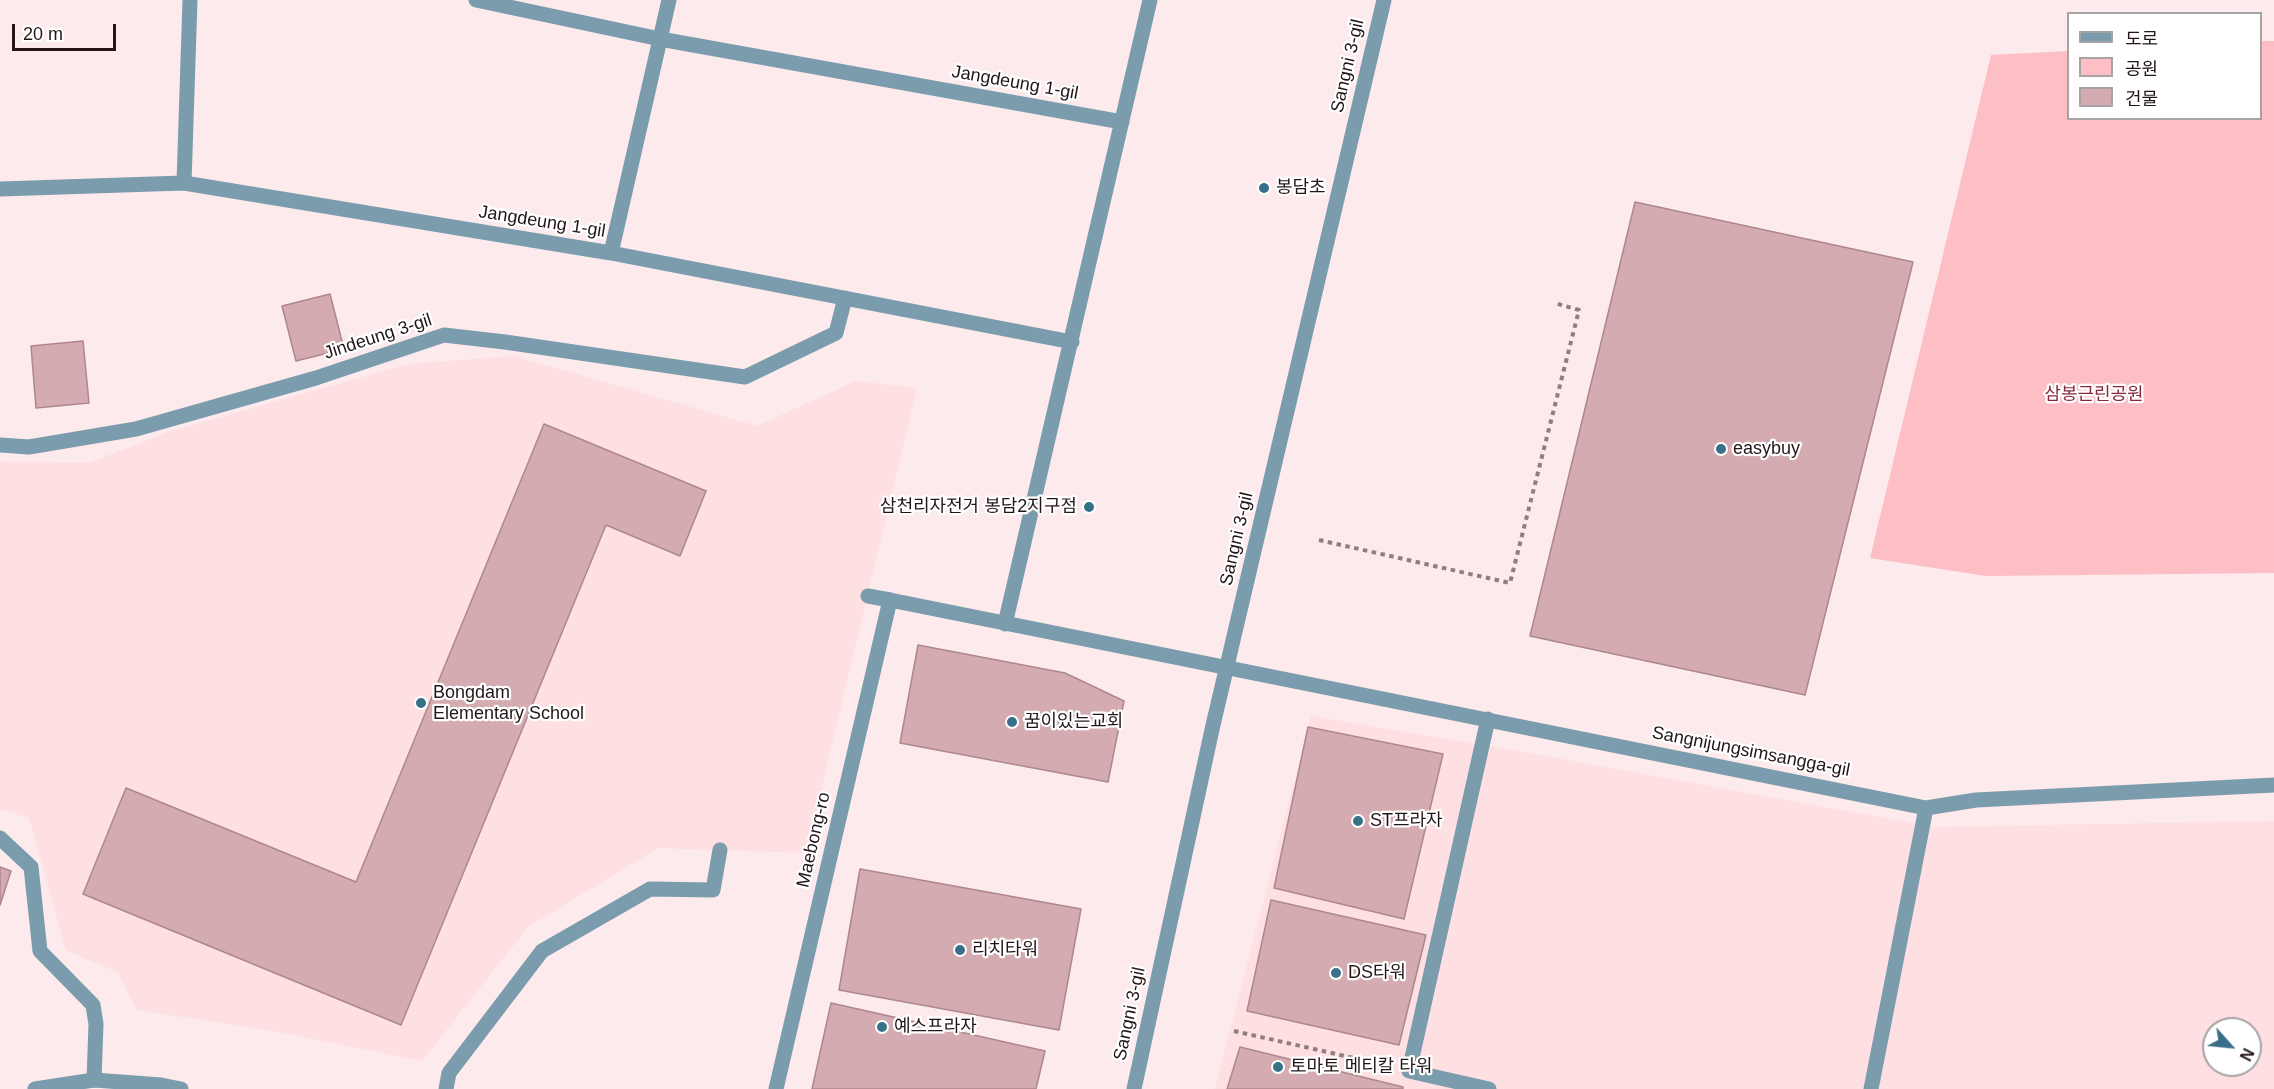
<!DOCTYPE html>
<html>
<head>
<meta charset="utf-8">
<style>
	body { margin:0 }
	#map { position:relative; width:2274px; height:1089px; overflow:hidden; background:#fceaec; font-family:Arial,"Noto Sans KR",sans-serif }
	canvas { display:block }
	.legend { position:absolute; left:2067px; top:12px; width:195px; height:108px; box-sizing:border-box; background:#fff; border:2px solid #a7a2a3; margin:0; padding:8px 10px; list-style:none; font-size:18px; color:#241618 }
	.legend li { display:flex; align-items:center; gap:12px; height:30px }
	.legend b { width:30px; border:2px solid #a7a2a3 }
	.north { position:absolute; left:2202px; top:1017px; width:60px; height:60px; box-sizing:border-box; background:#fff; border:2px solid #a7a2a3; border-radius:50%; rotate:117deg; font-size:16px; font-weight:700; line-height:24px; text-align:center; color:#241618 }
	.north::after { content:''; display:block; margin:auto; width:21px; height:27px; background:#38708a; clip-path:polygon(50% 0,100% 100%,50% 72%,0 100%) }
	.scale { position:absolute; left:12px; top:24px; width:104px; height:27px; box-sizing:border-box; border:3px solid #241618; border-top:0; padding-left:8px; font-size:18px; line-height:21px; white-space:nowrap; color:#241618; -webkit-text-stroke:4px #fff; paint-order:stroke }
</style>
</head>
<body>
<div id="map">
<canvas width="2274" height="1089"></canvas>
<ul class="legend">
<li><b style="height:8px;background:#7a9cad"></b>도로</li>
<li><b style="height:16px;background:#fdbec6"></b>공원</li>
<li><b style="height:16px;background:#d4abb0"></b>건물</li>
</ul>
<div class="north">N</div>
<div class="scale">20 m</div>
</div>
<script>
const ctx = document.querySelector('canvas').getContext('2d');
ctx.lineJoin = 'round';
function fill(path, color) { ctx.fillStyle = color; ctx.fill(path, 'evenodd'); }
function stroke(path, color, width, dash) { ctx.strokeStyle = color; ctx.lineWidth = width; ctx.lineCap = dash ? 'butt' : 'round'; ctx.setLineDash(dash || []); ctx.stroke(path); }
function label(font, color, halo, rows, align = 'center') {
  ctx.font = font + ' Arial,"Noto Sans KR",sans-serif'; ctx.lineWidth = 4.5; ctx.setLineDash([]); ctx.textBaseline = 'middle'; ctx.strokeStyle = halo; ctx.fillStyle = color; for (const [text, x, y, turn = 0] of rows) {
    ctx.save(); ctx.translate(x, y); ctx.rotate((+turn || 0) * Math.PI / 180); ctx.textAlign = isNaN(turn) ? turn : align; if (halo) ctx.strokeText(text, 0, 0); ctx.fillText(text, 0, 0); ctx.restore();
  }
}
fill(new Path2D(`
	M514,356L757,426L856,381L917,388L806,853L658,848L528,927L422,1061L274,1031L137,1010L117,972L66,950L29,818L0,809V462L89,463L171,431L409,364Z
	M1311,716L1507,749L1934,827L2274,821V1089H1215ZM2214,1029H2250V1065H2214Z`), '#fedfe2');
fill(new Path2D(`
	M2261,41H2274V573L1986,576L1870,558L1991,55L2068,51V118H2260Z`), '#fdbec6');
const building = new Path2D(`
	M1635,202L1913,262L1805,695L1530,636Z
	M330,294L344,349L296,361L282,306Z
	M83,341L89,403L36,408L31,346Z
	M544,424L706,491L680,556L606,525L401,1025L83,894L126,788L356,882Z
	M918,645L1065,673L1124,701L1108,782L900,743Z
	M1308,727L1443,754L1404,919L1274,888Z
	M0,867L11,871L0,905Z
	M860,869L1081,909L1059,1030L839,990Z
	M1271,900L1426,935L1399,1045L1247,1011Z
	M831,1003L1045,1051L1036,1089H812Z
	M1240,1047L1403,1087V1089H1227Z`);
fill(building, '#d4abb0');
stroke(building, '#ae878c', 1.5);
stroke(new Path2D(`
	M1319,540L1510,583L1579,310L1555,303
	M1234,1031L1385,1065`), '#8e7e80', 4, [4.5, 4.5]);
stroke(new Path2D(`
	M868,596L890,600
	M446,1089L449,1073L542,951L650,889L713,890L720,850`), '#7a9cad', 15);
stroke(new Path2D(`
	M476,0L660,39L1122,122
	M184,183L190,0
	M0,189L184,183L611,253L1072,342
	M611,253L669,0
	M0,445L29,447L136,429L316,378L444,335L505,342L745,377L836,333L845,298
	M1005,624L1150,0
	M1488,719L1409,1071L1489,1089
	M0,838L31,867L40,951L93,1005L96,1024L94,1080
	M776,1089L890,600L1926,808L1976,800L2274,785
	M1871,1089L1926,808`), '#7a9cad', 15);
stroke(new Path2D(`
	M35,1089L94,1080L161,1085L181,1089
	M1134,1089L1213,725L1384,0`), '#7a9cad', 15);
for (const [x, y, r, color] of [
	[1264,188,6,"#38708a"],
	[1721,449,6,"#38708a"],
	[1089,507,6,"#38708a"],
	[421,703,6,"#38708a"],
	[1012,722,6,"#38708a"],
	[1358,821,6,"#38708a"],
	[960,950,6,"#38708a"],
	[1336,973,6,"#38708a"],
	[882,1027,6,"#38708a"],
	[1278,1067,6,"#38708a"]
]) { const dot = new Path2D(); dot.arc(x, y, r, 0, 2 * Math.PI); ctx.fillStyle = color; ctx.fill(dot); stroke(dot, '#fff', 2); }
label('18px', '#241618', '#fff', [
	["Sangni 3-gil",1348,66,-77],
	["Jangdeung 1-gil",1015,83,10],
	["Jangdeung 1-gil",542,222,9],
	["Jindeung 3-gil",378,337,-18],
	["Sangni 3-gil",1237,539,-77],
	["Sangnijungsimsangga-gil",1751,752,11],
	["Maebong-ro",814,840,-77],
	["Sangni 3-gil",1130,1014,-78]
]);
label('18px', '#241618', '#fff', [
	["봉담초",1276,188],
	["easybuy",1733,449],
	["삼천리자전거 봉담2지구점",1077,507,"right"],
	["Bongdam",433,693],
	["Elementary School",433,714],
	["꿈이있는교회",1024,722],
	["ST프라자",1370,821],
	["리치타워",972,950],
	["DS타워",1348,973],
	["예스프라자",894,1027],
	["토마토 메티칼 타워",1290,1067]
], 'left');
label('18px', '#88283f', '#fff', [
	["삼봉근린공원",2094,395]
]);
</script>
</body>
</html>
